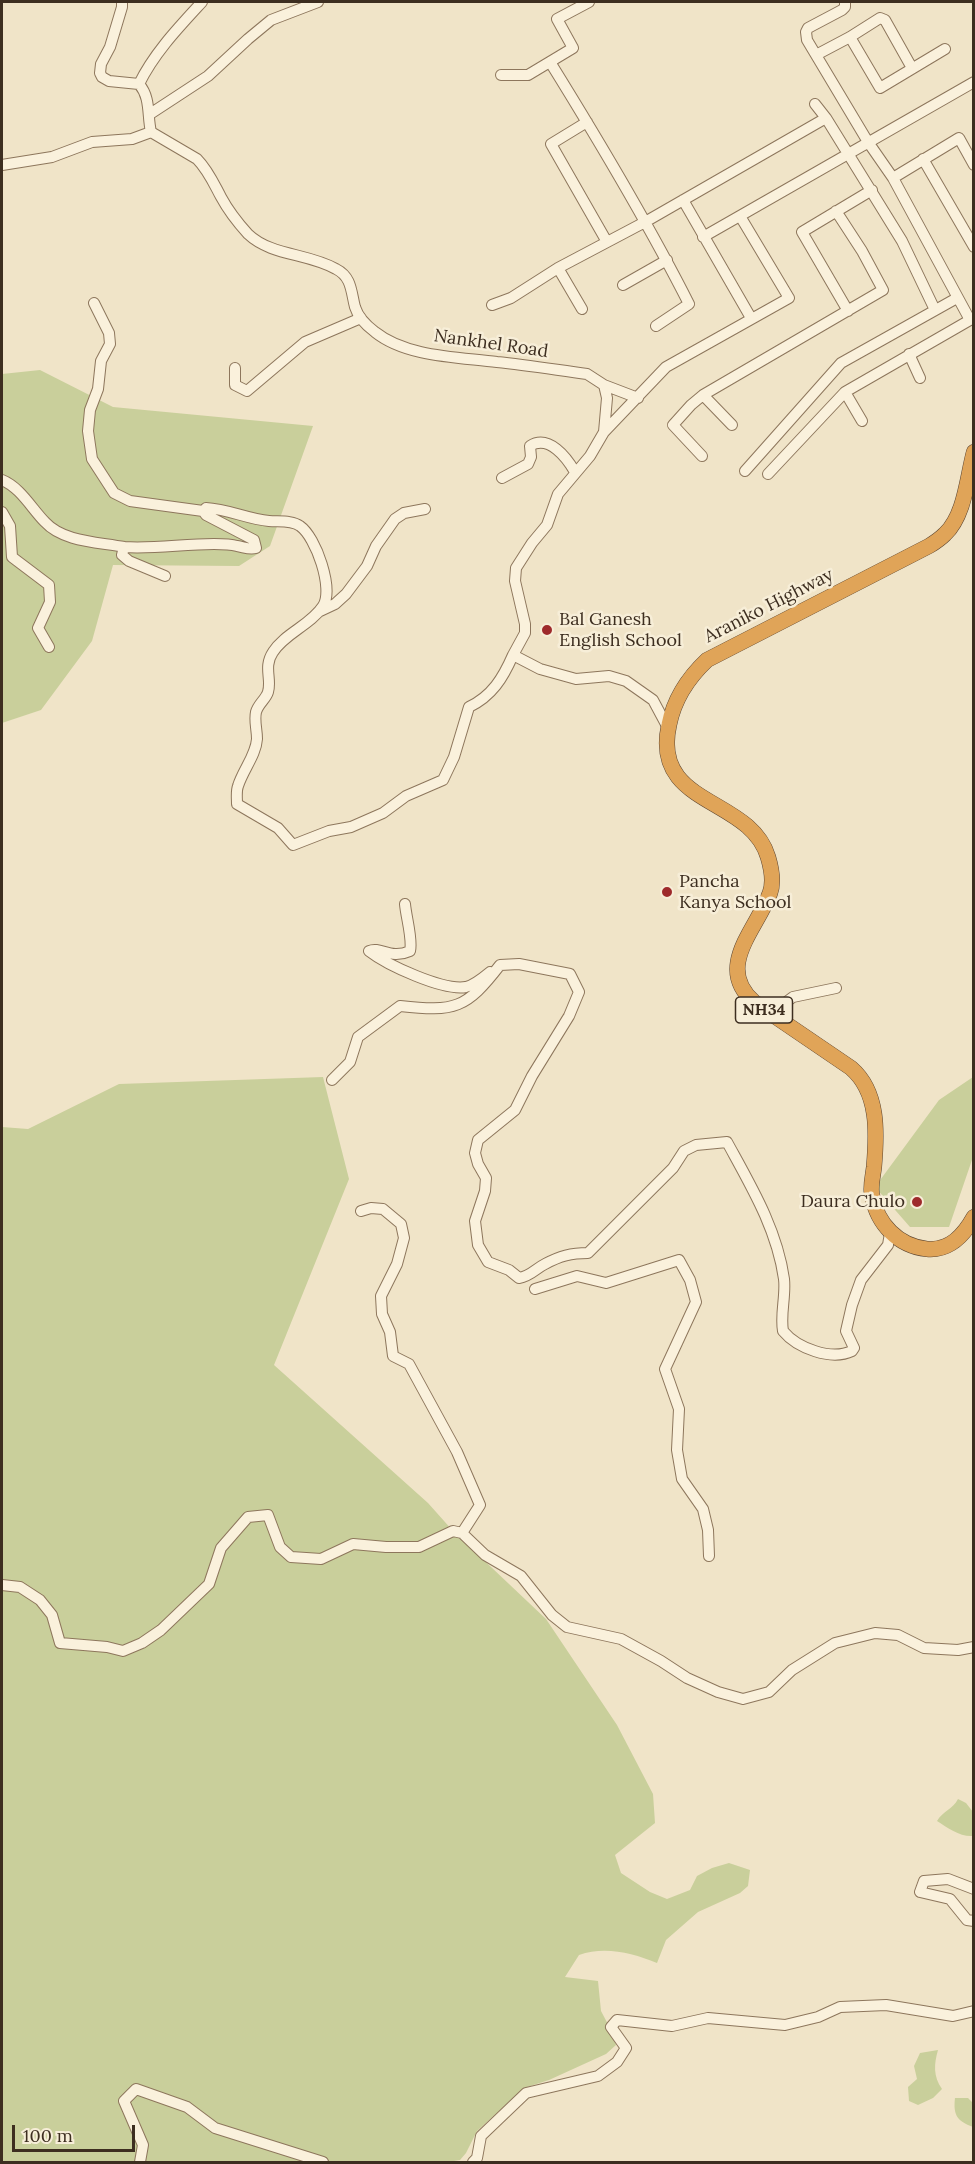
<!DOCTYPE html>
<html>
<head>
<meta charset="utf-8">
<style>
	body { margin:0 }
	#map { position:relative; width:975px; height:2164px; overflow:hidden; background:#f0e4c8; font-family:Lora,serif }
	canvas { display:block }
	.frame { position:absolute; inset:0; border:3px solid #3d2e20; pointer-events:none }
	.scale { position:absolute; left:12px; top:2125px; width:123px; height:27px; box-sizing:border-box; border:3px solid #3d2e20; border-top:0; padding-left:8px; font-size:18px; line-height:21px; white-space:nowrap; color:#3d2e20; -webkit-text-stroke:4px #f7eed8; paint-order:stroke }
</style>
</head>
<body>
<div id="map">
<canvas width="975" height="2164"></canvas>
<div class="frame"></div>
<div class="scale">100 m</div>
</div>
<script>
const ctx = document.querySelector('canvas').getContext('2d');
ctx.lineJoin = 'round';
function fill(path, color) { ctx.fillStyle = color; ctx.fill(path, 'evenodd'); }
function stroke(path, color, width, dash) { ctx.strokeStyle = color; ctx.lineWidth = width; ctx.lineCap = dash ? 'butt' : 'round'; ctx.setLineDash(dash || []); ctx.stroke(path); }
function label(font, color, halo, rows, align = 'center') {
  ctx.font = font + ' Lora,serif'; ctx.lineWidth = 5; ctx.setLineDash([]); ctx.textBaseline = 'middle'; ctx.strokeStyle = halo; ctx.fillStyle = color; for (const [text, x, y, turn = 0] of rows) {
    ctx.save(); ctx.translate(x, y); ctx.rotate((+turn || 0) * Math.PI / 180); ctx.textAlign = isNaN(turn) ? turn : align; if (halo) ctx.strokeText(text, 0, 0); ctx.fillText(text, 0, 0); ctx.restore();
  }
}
fill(new Path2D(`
	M40,370L113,407L313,426L270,546L239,566L113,565L92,641L41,710L2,723V374Z
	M323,1077L349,1179L274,1365L428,1503L453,1531L546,1619L617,1725L653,1794L655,1823L615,1855L621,1873L650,1892L667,1899L690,1890L697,1876L712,1868L729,1863L750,1870L748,1886L740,1893L698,1912L666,1940L657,1963C632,1953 605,1946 579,1955L565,1977L598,1981L601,2011L611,2030L616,2045L606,2054L549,2080L524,2088L477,2131L466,2153L460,2160L448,2162H2V1127L28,1129L119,1084Z
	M973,1077V1157L949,1227H910L875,1187L939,1100Z
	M958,1799L966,1803L973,1812V1836C960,1837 948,1828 937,1821C943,1811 953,1809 958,1799Z
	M938,2050C934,2064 933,2076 942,2089L933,2098L918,2105L909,2101L908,2087L917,2079L914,2066L920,2053Z
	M955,2098H968L973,2103V2127C957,2121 953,2115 955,2098Z`), '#c9cf9b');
const minor = new Path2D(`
	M122,2V7L110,47L101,64L100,73L102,77L109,81L139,84C151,98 147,115 151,132L197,159C208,170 214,184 221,197C228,210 238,223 248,234C271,256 308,253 336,269C352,277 351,292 355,307C358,317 367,326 375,332C406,357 458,357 497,362C527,365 557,370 587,374L604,385L607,398L604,432L590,456L558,494L547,525L532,543L516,568L515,581L525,624V633L513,655L540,669L576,679L609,676L626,681L653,700L668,728
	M850,37L880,88L945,49
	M816,55L850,37L880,18L885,20L912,68
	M550,62C599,141 647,221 689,304L656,326
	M501,75H528L573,48L557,19L589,2
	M139,84C154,53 179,27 202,2
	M815,104L826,118L902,241L935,310
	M150,114L208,76L248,39L271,20L318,2
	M587,122L551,144L607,242
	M923,159L974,247
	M2,165L52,157L92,142L132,139L151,132
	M893,178L959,138L974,165
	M683,200L751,318
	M703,237L974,82
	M558,268L582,309
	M623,285L667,260
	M94,303L109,333L110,344L101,361L98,389L90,410L88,431L92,459L114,493L130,501L203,511
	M492,305L511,298L558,268L645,222L826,118
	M848,311L802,232L872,190
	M909,354L920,378
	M235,368V385L247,391L305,342L361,318
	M604,385L638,398
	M845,392L862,421
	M703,395L732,425
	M604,432L666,367L789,298L740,216
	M702,456L673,425L691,405L703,395L883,290L862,251L836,211
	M745,471L841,363L957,298
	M768,474L845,392L970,320L893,178L868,142L807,40L806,32L808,28L842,10L845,7V2
	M502,478L528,464L531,457L530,446C549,434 567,458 575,472
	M2,480C20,487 32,509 45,522C63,542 99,542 124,547
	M2,512L10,526L12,557L49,585L50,602L38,628L49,647
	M165,576L129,561L122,555L124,547C154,549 183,544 214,544C221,544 230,544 237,546C244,547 249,550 256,548L254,540L206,515L203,511L206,508C228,509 247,519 269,521C278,522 292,520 300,526C316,537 334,589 323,606C311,625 285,633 273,652C263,667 272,679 268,692C266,699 258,704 256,712C254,721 257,729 257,739C256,755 243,770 238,786C236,791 237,798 237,804L278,828L293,845L329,831L351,827L383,813L406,796L443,780L454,757L469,707C492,696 503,678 513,655
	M318,612L335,604L346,594L367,566L376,546L395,519L404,513L425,509
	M405,904C406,917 413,940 410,951C390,960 381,946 369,951C387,965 443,991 466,987C474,985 484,977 490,972
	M770,1014L793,997L836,988
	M332,1080L350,1062L358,1037L400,1006C455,1012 466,1009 500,965L519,964L570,974L579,992L569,1016L532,1076L515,1110L478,1140L475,1153L478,1164L486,1178L485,1191L475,1221L478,1245L488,1262L509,1270L519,1278C531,1276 535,1269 545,1264C560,1256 571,1253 588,1253L673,1168L684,1151L696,1145L727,1142C751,1186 777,1229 784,1279C786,1296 780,1314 783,1331C797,1348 831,1361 852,1351L854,1348L846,1331L852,1305L861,1280L888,1245L890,1233
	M361,1211L371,1208L383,1209L401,1224L404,1238L397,1264L381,1296L382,1314L390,1332L393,1356L409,1364L457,1452L480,1505L462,1533L485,1555L521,1576L552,1615L567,1627L621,1639L661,1661L687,1678L718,1692L743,1699L769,1692L792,1670L835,1643L875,1633L898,1635L924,1648L958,1650L974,1647
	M535,1289L577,1276L606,1283L679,1260L690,1280L696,1302L665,1369L679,1409L677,1450L682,1479L703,1509L708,1530L709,1556
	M2,1585L20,1587L40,1600L52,1615L60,1643L107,1647L123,1651L142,1643L161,1630L209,1584L221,1548L248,1517L268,1515L280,1547L291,1557L321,1559L353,1544L386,1547H419L453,1531L462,1533
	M974,1889L948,1879L924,1881L920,1892L950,1899L967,1920L974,1921
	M140,2162L143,2145L124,2101L136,2089L187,2107L215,2128L323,2162
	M473,2162L477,2158L481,2136L526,2093L598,2076L617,2062L626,2048L611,2027L617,2020L672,2026L708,2018L785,2025L818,2017L840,2007L886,2005L953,2016L974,2011`);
const highway = new Path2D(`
	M974,452C967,478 965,515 945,534C940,539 934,543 929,546L707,660C688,678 674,699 669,725C651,807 750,796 768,857C771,867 774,882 770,893C757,929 714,967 754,1002L851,1068C879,1092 877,1133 874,1167C873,1176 870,1187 872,1195C877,1224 898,1246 927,1249C950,1251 964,1235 974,1217`);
stroke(minor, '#8d765c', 12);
stroke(highway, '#5b4430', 16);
stroke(minor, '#faf1dc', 10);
stroke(highway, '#e0a458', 15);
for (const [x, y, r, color] of [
	[547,630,6,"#9e2a2b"],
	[667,892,6,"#9e2a2b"],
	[917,1202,6,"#9e2a2b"]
]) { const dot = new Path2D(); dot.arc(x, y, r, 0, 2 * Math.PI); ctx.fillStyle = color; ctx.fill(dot); stroke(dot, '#f7eed8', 2); }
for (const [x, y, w] of [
	[764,1010,57]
]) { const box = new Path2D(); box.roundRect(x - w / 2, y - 13, w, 26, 4.5); ctx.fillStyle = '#f7eed8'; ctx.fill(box); stroke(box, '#3d2e20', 1.5); }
label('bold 16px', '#3d2e20', null, [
	["NH34",764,1010]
]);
label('18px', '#3d2e20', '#f7eed8', [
	["Nankhel Road",491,344,8],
	["Araniko Highway",769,606,-27]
]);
label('18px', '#3d2e20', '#f7eed8', [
	["Bal Ganesh",559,620],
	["English School",559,641],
	["Pancha",679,882],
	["Kanya School",679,903],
	["Daura Chulo",905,1202,"right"]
], 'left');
</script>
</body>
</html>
